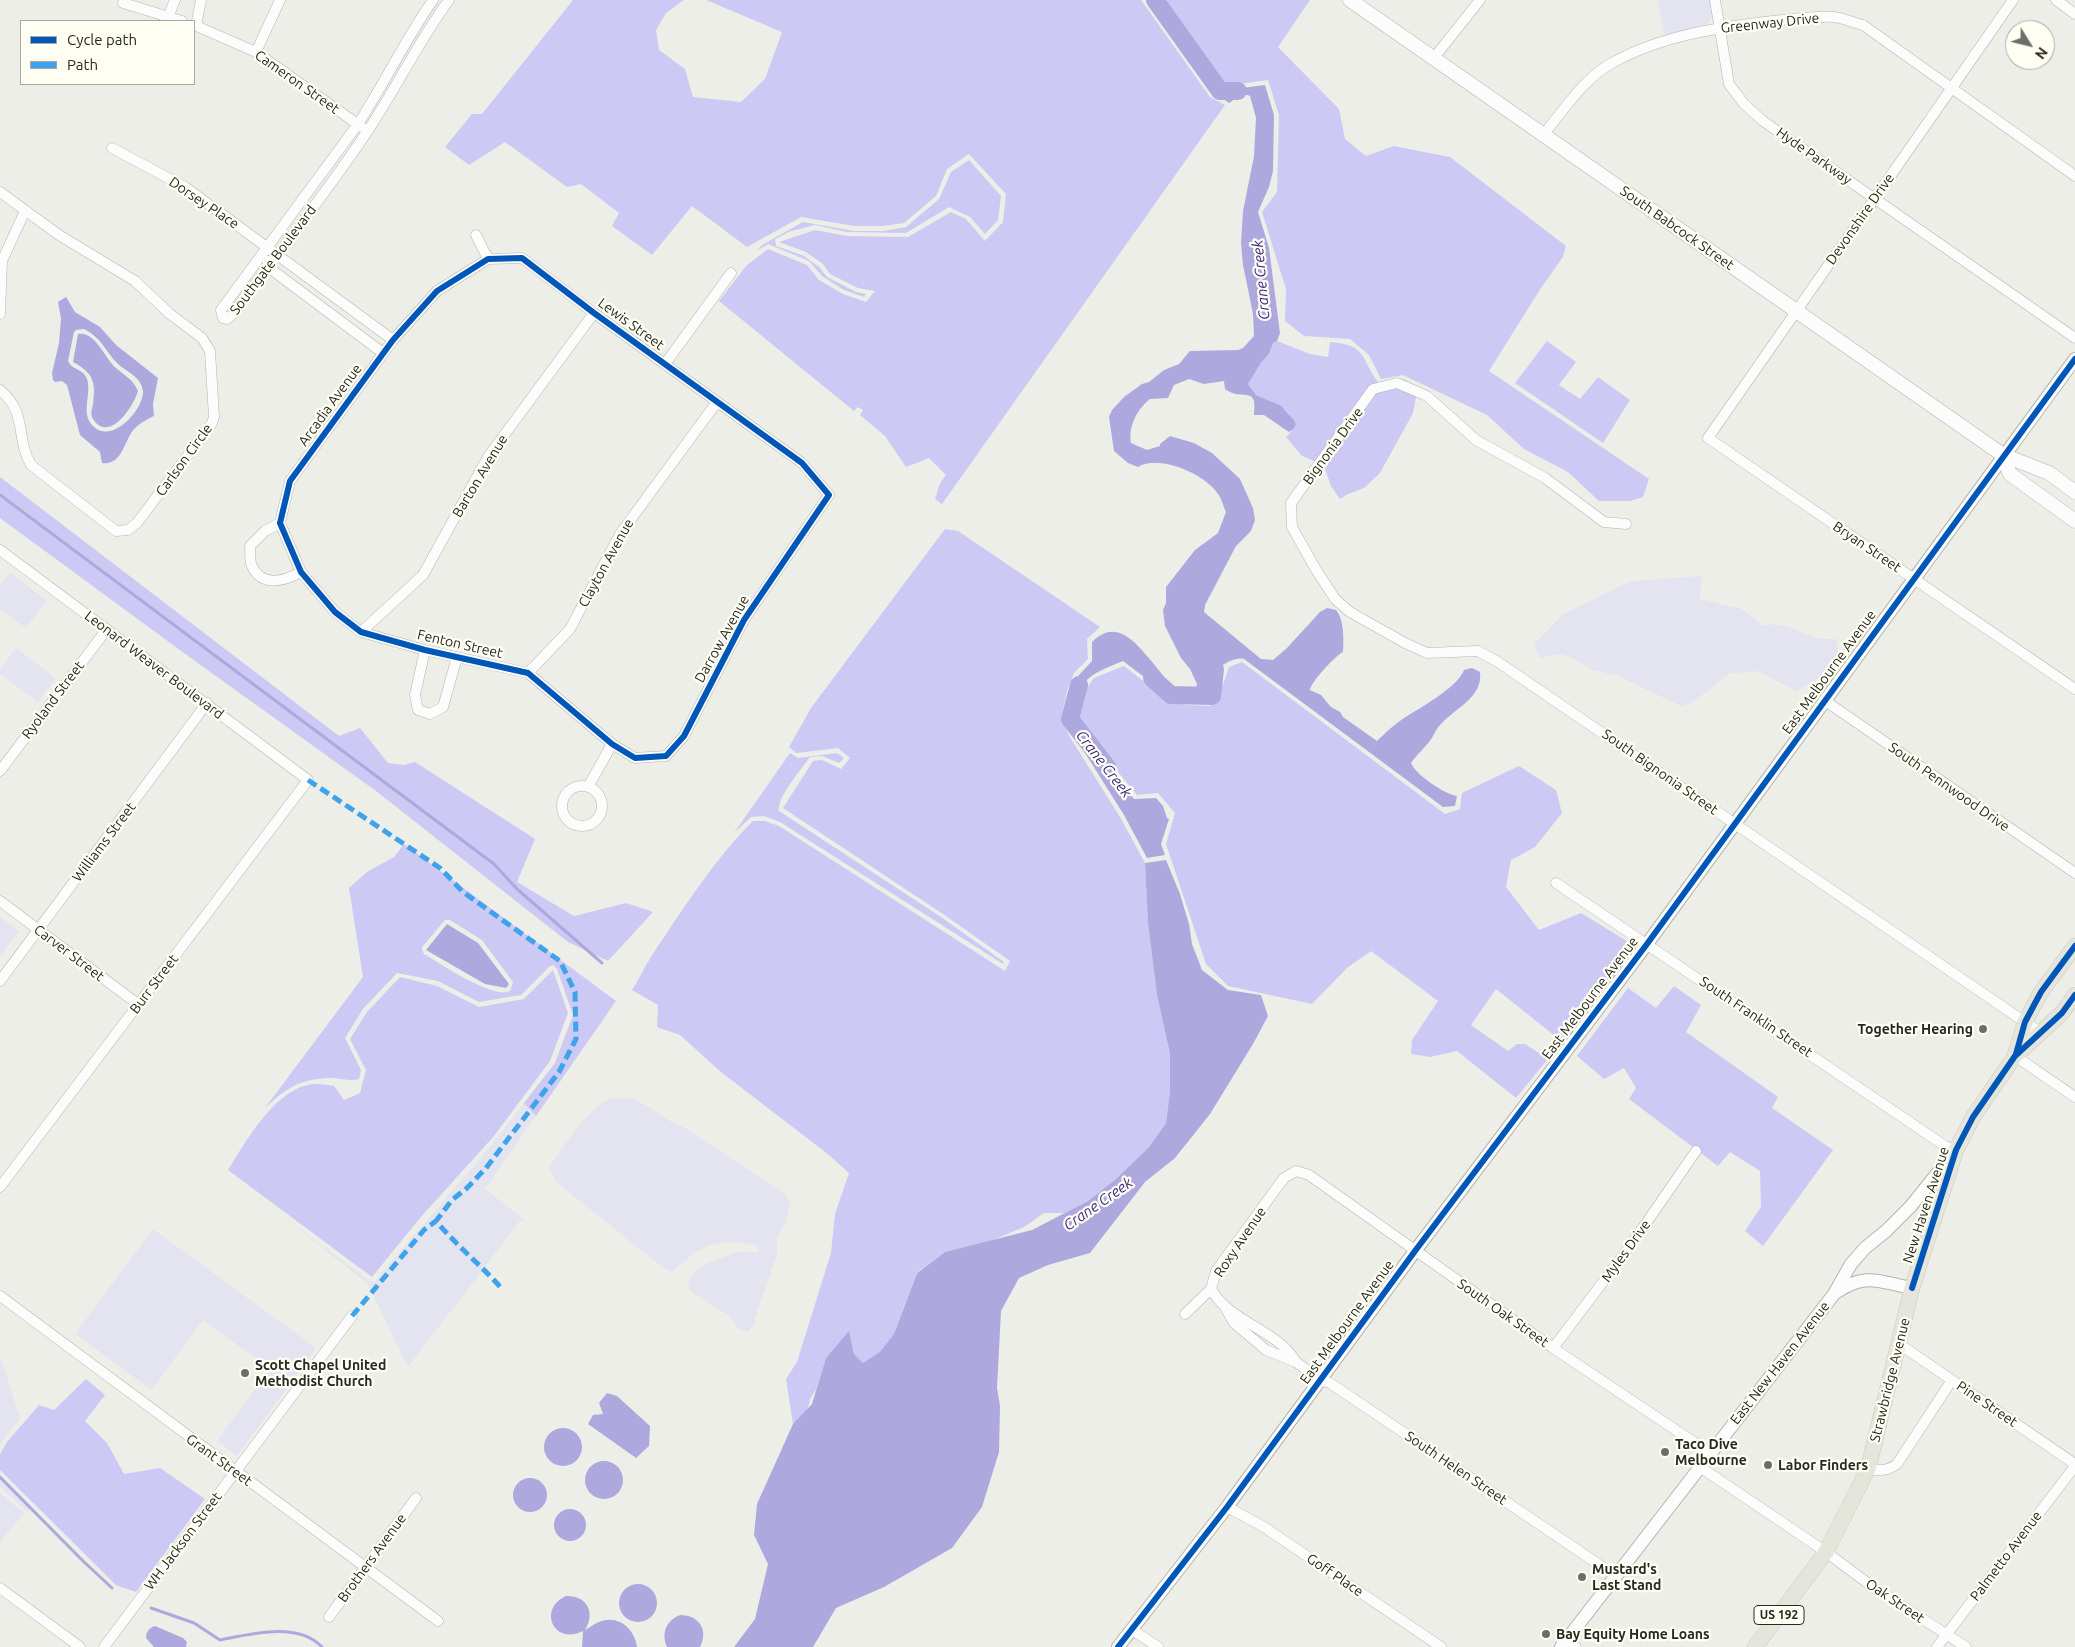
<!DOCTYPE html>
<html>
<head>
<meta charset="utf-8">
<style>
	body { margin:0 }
	#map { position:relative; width:2075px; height:1647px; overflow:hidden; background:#eeeee8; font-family:Ubuntu,sans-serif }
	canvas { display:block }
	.legend { position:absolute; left:20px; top:20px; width:175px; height:65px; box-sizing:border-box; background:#fffef3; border:1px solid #a9a8a0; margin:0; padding:6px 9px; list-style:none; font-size:15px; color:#282824 }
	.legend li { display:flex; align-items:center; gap:10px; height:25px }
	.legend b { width:25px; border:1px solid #a9a8a0 }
	.north { position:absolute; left:2005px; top:20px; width:50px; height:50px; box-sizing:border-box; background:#fffef3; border:1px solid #a9a8a0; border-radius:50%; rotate:126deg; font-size:14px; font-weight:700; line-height:20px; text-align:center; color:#282824 }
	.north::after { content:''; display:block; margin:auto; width:18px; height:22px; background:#6d6d69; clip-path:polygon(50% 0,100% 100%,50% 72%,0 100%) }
</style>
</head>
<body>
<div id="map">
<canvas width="2075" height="1647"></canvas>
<ul class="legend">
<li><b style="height:6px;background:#0057b8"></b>Cycle path</li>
<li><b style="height:6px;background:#3ea3eb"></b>Path</li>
</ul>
<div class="north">N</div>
</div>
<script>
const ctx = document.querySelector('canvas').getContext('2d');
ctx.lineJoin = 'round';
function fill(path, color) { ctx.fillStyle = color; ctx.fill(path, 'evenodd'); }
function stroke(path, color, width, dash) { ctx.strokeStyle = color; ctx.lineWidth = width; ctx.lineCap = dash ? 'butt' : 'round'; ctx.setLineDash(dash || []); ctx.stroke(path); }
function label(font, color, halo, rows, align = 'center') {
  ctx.font = font + ' Ubuntu,sans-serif'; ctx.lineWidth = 4.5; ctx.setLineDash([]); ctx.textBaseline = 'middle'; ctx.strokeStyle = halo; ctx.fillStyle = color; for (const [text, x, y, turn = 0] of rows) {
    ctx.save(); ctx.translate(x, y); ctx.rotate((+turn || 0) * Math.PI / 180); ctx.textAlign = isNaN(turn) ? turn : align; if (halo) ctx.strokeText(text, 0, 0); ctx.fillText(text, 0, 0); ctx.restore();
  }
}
fill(new Path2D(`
	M1147,0H1156L1217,86L1212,91Z
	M1657,0H1710C1711,5 1713,11 1712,16C1709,30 1677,34 1665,37Z
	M10,572L47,601L26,628L0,609V584Z
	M1702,576L1700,599L1742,609L1763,626C1784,620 1797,633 1817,638C1823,639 1830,639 1837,639L1839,668L1796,691L1757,671L1728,674L1707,692L1683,707L1618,676L1593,670L1570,657L1558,654L1540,658L1534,644L1562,615L1631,581Z
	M16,648L56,678L38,702L0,674V669Z
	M0,917L19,931L1,955L0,954Z
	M611,1098C618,1098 626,1098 632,1099C651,1104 664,1121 682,1126L787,1195L790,1205L786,1222L777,1237V1255L755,1318V1323L748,1332L738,1328L729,1316L690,1291L688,1283L697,1269L705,1264L738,1252H759L757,1245C715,1237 702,1245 672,1272L662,1267L555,1181L549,1167C565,1146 587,1108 611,1098Z
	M524,1103L536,1116L485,1189L525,1220L520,1221L408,1367L367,1283L278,1213L370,1281H375C424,1221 478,1165 524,1103Z
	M153,1229L316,1348L237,1456L217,1441L270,1369L203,1320L152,1390L75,1334Z
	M0,1355L20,1419L0,1444Z
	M0,1477L31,1508L28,1512L0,1487Z
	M0,1493L24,1513L0,1542Z`), '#e4e4f1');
fill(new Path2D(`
	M573,0H684L666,13L656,30L659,50L685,69L693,97L741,102L765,79L782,32L706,0H1141L1210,97L1225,105L942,504L935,499L940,483L946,475L929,458L906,467L885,436L860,415L863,410L858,407L854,411L719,301L747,265L768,249L807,265L819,280L843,294L866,302L875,291L858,288L830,274L823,264L806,252L779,242L815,230L847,236L908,237L951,212L966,219L985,241L1003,222L1006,194L969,154L947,169L936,196L904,223L883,226H854L801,217L747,247L692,206L652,255L612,226L619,213L581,184L567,187L505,142L469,165L445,147L472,114H482Z
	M1162,0H1310L1278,47L1339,109L1345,139L1366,156L1394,146L1450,157L1566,246L1563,257L1541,288L1489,371L1649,479L1643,497L1630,501H1599L1568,472L1524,449L1487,415L1403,375L1381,379L1369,355L1350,339L1304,336L1285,321L1286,289L1262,212L1277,192L1279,115L1268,80L1225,86L1219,82Z
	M969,160L1001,196L998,220L985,234L970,217L949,207L906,233L847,232L815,225L791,231L775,239L776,246L804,256L819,267L827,277L856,292L866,294L864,297L844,290L822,276L809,261L768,244L757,251L762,245L803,222L854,231H884L906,227L939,199L951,172Z
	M1277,341L1310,354L1328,357L1330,342C1368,345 1360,358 1378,382L1382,383L1403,379L1418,387L1413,413L1380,473L1364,488L1348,494L1340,499L1331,486L1324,466L1301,455L1286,437L1292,431L1282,406L1256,395L1248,384L1261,363L1269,354L1273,343Z
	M1547,341L1576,362L1559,385L1580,399L1598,377L1630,400L1603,443L1515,383Z
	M0,477L339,736L360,728L388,763L404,765L415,762L535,839L517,882L574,916L626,903L653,912L608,961L568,942L376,791L188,656L0,518Z
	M945,529L958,531L1100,627L1087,639L1088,659L1074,673L1067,691L1061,719L1071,739L1120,817L1145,863L1148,923L1157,995L1170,1054V1091L1166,1123L1149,1147L1116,1179L1088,1201L1065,1213H1044L1024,1227L988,1242L945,1252L917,1272L894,1334L881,1352L863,1363L854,1354L849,1332L826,1358L816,1390L810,1399L806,1417L799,1428L793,1424L786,1379L797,1362L831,1253L835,1214L849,1173L829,1155L721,1072L680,1035L657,1027L658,1005L632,990C639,979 644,968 651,957C680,913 716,857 753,821H765L779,826L1005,971L1010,961L943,914L783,808L813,761L822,760L841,769L850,758L838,748L796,753L789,747L811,708Z
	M1242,662L1445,814L1460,809L1462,793L1519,766L1556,790L1562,813L1535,847L1511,860L1506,887L1539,930L1581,913L1635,946L1565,1044L1496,989L1471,1025L1508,1051L1517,1044H1525L1548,1059L1516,1098L1457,1051L1430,1057L1411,1054L1412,1040L1438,1001L1371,951L1347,968L1312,1004L1228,986L1206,964L1166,844L1175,813L1158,793L1137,795L1075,720L1082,695L1094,678L1124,666L1162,696L1185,705L1210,706L1224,682L1229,667Z
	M790,753L798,758L837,753L844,758L839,763L822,756L810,757C802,768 776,799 779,811L941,917L1004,962L1003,964L780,822L764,816L751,817L734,833Z
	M404,844L616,1001L536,1116L524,1103L555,1063L573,1015L557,969L553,965L549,967L521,995L479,1002L438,981L397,973L363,1009L345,1038L361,1070L359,1079C349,1082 341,1078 331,1078C299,1079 288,1087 265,1108L363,977L349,888L367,872L394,857ZM445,920H450L482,940L513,982L510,991C493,1000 440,963 424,954L422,950V947Z
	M553,970L568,1013L550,1061L494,1136L420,1218L372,1277L228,1170C246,1142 276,1086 315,1084C321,1084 328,1085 334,1086L344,1100L360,1093L366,1070L350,1039L367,1012L400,977L437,986L479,1007L524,999Z
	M1674,986L1701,1005L1686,1032L1778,1097L1772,1108L1833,1150L1763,1246L1745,1231L1761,1207L1760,1171L1730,1152L1718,1166L1629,1099L1636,1088L1624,1068L1604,1079L1577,1056L1628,988L1656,1008Z
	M86,1379L105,1395L85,1421L107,1443L124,1474L160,1468L205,1499L136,1592L116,1585L0,1470V1454L7,1442L39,1405L54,1410Z`), '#ccc9f4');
fill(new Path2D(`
	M1265,85L1274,115L1273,171L1269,187L1258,212L1269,248L1280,333L1277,341L1273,343L1269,354L1261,363L1248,384L1256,395L1282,406C1285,415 1306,423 1289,432L1264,415H1254C1258,384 1242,402 1225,389L1224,381L1204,384L1189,379L1174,385L1168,398L1150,399C1137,409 1128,427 1131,443L1147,450L1160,446V444L1170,436L1194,443L1212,453L1240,479L1253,508L1255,520L1251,531L1236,546L1205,605L1204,612L1261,659L1273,660L1287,648L1320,612L1327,608L1336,610C1344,619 1344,640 1343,652C1336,655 1310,683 1310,690L1321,695L1331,707L1340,712L1343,717L1377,741C1385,733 1395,724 1404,718C1420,708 1458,687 1464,670L1472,668L1480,672C1483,697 1457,707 1442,723C1436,728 1434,736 1429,742C1423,750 1416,755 1411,763C1415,774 1444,794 1457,796L1455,806L1443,807L1244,659C1235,657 1225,663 1218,669V683L1207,701L1185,700L1164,692L1123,661C1088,675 1077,680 1070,720L1134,799L1156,798L1163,806L1167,818L1169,819L1161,844L1165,855L1147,858L1124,815L1075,737L1066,719L1072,693L1079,675L1092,661V642C1117,617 1136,643 1153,663C1162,674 1170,685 1180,695L1184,697L1189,695L1196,688L1197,684L1190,669L1181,658L1165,626L1163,610L1166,603V587L1195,550L1218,533L1226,512C1223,506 1222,499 1218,494C1205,474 1159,454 1138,467L1128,463L1114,451L1109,417L1112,410L1124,397L1142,384L1149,382L1164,370L1179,364L1190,351L1238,350L1243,348L1254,336L1253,314L1243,265L1241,243L1243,211L1254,156L1256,118L1250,96C1242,92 1236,99 1229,103L1212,91L1217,86L1226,90Z
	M66,297L75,312L100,327L116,345L158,378L153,404L154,416C147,419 140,423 134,429C124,441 122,466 102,463L100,452L80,435L67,385L62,381L55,382L53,380L52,373L59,343L61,318L58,302ZM84,329C102,338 105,351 118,364C127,372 142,377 143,392C143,410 112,445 93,426C80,413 92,395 87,379C84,369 72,370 68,361L74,332L76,330Z
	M78,334C96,331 105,359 116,368C125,376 133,379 138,391C134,406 109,444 93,419C90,414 92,409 93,404C96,381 93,373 73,362Z
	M1166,860L1180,894L1189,924L1192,944L1202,970L1228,990L1261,995L1268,1016L1253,1044L1210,1114L1175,1158L1145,1182L1090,1253L1048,1265L1019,1278L1001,1311L997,1388L1000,1406L999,1452L982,1507L952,1548L884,1587L836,1608L813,1647H734L755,1619L768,1564L754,1535L757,1504L793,1424L812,1404L826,1358L849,1331L854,1354L863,1363L880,1352L894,1334L917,1273L945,1252L1032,1230L1088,1201L1116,1179L1149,1147L1166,1123L1170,1091V1054L1157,995L1148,923L1145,863Z
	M447,924L478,943L509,984L506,988L485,984L426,950Z
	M607,1393L617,1396L650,1426L649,1446L636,1458L588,1424L593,1415L603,1414L599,1403Z
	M544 1447a19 19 0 1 1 38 0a19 19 0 1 1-38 0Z
	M585 1480a19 19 0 1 1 38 0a19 19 0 1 1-38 0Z
	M513 1495a17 17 0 1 1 34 0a17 17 0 1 1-34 0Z
	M554 1525a16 16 0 1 1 32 0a16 16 0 1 1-32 0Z
	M619 1603a19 19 0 1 1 38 0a19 19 0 1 1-38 0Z
	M566,1596C587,1595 596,1613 585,1630C589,1628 594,1624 599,1622C618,1614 635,1629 637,1647H582L583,1631C554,1646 537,1609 566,1596Z
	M680,1615C699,1615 709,1630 700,1647H667C661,1633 666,1621 680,1615Z
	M155,1626L183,1638L187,1642L186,1647H154L146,1638C146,1632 149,1628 155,1626Z`), '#ada8de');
stroke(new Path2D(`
	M0,495L494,864L517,889L602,963
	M0,1477L83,1561L112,1588
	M151,1608L194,1623L220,1640C250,1634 298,1621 322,1647`), '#ada8de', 3);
stroke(new Path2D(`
	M1155,0L1220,91H1238
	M1152,678L1171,695L1212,696L1215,669
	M1079,685L1070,719L1107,767`), '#ada8de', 18);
const minor = new Path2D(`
	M433,0C405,40 384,84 358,124L221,310L223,318L227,319L231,316C277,255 325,195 367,132C396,89 418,42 449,0
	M1715,0L1729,84L1744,104L1763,121L2075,338
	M2013,0L1708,438L2075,689
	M2056,0L2075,14
	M123,3L182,21
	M168,17L175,0
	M194,25L256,52L363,128
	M196,26L201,0
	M256,52L280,0
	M1433,59L1480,0
	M1543,135C1564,110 1583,79 1612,63C1660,36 1719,27 1773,21C1793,19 1814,16 1834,17C1843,18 1854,23 1863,25L2075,176
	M112,148L185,187L393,340
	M0,192L59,235L135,281L170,314L202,338L210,351L214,417L212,423L137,523L128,530L116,531L31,465C15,437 28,413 0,390
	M476,235L488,259
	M522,258L594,313L802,463L829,495L744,620L684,736L666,756L635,758L612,744L528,673L425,650L361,632L335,612L301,572L280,523L290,481L393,340L437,291L488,259Z
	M268,261V267L383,353
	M0,314L2,261L25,211
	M665,364L731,273
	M280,523L265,531L250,546C251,552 249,561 252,566C262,588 285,581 301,572
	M1626,524L1604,522L1545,478L1476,440L1427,396L1397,383L1373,389L1291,503L1292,527L1315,568L1335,599L1350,612L1405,643L1427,653L1478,651L1498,662L2041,1033
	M0,550L308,780L0,1187
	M361,632L423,575L488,457L594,313
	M425,650L415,695L418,710L430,714L443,707L457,657
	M528,673L570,629L620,534L717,402
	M1824,700L2075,873
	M0,771L107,629
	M562 806a20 20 0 1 1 40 0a20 20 0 1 1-40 0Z
	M588,787L612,744
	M1556,883L1945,1146L1956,1150
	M0,901L139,1005
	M0,981L207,703
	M2015,1056L2075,1097
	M1211,1289C1229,1322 1277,1329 1296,1362
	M0,1296L438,1621
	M1225,1307L1234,1323L1266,1350L1296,1362L1320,1380L1330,1383L1616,1576
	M1185,1314L1211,1289L1216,1271L1284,1178L1296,1171L1309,1175L1553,1348L1710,1453
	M1899,1344L2075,1464
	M1553,1348L1631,1245L1696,1151
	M1700,1467L1826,1552L1873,1587L1966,1647
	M1868,1469C1880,1471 1887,1471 1897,1464L1952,1380
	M1227,1507L1264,1527L1441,1647
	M0,1588L80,1647
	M329,1617L416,1498
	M1131,1629L1158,1647
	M1566,1640L1576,1647
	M104,1647L352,1316
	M1937,1647L2075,1466`);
const tertiary = new Path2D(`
	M1837,1292C1866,1272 1880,1282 1912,1288
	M1118,1647L1227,1507L1415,1251L1647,944L2075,359
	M1561,1647L1834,1294L1851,1264L1865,1248L1886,1231L1911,1206L1952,1155`);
const secondary = new Path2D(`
	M1350,0L2003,455L2049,473L2075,492
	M2003,455L2010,474L2075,521`);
const primary = new Path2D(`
	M2015,1055L2025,1022L2041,992L2075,946
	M1755,1647L1826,1552L1868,1469L1912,1288L1956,1150L1973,1117L2015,1056L2062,1013L2075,995`);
stroke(minor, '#b4b4af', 11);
stroke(tertiary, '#b4b4af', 14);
stroke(secondary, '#b4b4af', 15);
stroke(primary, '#c9c9c7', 16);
stroke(minor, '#fcfcfc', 10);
stroke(tertiary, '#fcfcfc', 12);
stroke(secondary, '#fcfcfc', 14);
stroke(primary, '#e5e5dc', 15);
stroke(new Path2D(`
	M308,780L440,868L463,892L560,961L575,992L576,1039L559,1072L486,1168L467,1188L452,1200L436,1221C456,1245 481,1265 502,1289
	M352,1316L424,1230L436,1221`), '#3ea3eb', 5, [10, 5]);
stroke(new Path2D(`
	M522,258L594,313L802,463L829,495L744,620L684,736L666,756L635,758L612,744L528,673L425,650L361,632L335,612L301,572L280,523L290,481L393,340L437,291L488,259Z
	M2016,1054L2025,1022L2041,992L2075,946
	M1912,1288L1956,1150L1973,1117L2015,1056L2062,1013L2075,995
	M1118,1647L1227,1507L1415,1251L1647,944L2075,359`), '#0057b8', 6);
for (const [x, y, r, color] of [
	[1983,1029,5,"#6d6d69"],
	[245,1373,5,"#6d6d69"],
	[1665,1452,5,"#6d6d69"],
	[1768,1465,5,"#6d6d69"],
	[1582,1577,5,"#6d6d69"],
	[1546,1634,5,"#6d6d69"]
]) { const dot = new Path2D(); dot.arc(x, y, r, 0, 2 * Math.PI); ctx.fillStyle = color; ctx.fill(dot); stroke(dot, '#fffef3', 2); }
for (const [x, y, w] of [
	[1779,1615,50]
]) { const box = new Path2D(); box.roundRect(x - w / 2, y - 9.5, w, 19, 4); ctx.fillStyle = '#fffef3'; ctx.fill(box); stroke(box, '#282824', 1); }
label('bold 12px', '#282824', null, [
	["US 192",1779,1615]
]);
label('14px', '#282824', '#fffef3', [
	["Greenway Drive",1770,23,-6],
	["Cameron Street",297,82,35],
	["Hyde Parkway",1814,156,35],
	["Dorsey Place",204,203,34],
	["Devonshire Drive",1860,219,-55],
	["South Babcock Street",1677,228,35],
	["Southgate Boulevard",273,260,-53],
	["Lewis Street",631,324,36],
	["Arcadia Avenue",330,405,-54],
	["Bignonia Drive",1333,446,-54],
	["Carlson Circle",184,460,-54],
	["Barton Avenue",480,476,-59],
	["Bryan Street",1867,547,34],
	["Clayton Avenue",606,563,-61],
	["Darrow Avenue",722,639,-61],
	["Fenton Street",460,644,13],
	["Leonard Weaver Boulevard",154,665,37],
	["East Melbourne Avenue",1829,672,-54],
	["Ryoland Street",53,700,-53],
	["South Bignonia Street",1660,772,35],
	["South Pennwood Drive",1949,787,35],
	["Williams Street",104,842,-53],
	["Carver Street",69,953,37],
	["Burr Street",154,984,-53],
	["East Melbourne Avenue",1590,998,-53],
	["South Franklin Street",1756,1017,34],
	["New Haven Avenue",1926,1205,-72],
	["Roxy Avenue",1240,1242,-56],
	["Myles Drive",1626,1251,-54],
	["South Oak Street",1503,1313,35],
	["East Melbourne Avenue",1347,1322,-54],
	["East New Haven Avenue",1780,1363,-52],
	["Strawbridge Avenue",1890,1380,-76],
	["Pine Street",1987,1404,34],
	["Grant Street",219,1460,36],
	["South Helen Street",1456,1468,34],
	["WH Jackson Street",183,1541,-53],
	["Palmetto Avenue",2006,1556,-53],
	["Brothers Avenue",372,1558,-54],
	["Goff Place",1335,1575,34],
	["Oak Street",1895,1601,34]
]);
label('bold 14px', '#282824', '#fffef3', [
	["Together Hearing",1973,1029,"right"],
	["Scott Chapel United",255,1365],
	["Methodist Church",255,1381],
	["Taco Dive",1675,1444],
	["Melbourne",1675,1460],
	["Labor Finders",1778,1465],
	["Mustard's",1592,1569],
	["Last Stand",1592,1585],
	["Bay Equity Home Loans",1556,1634]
], 'left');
label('italic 15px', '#3c2985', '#fffef3', [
	["Crane Creek",1261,280,-95],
	["Crane Creek",1104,764,52],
	["Crane Creek",1098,1204,-35]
]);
</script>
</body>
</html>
